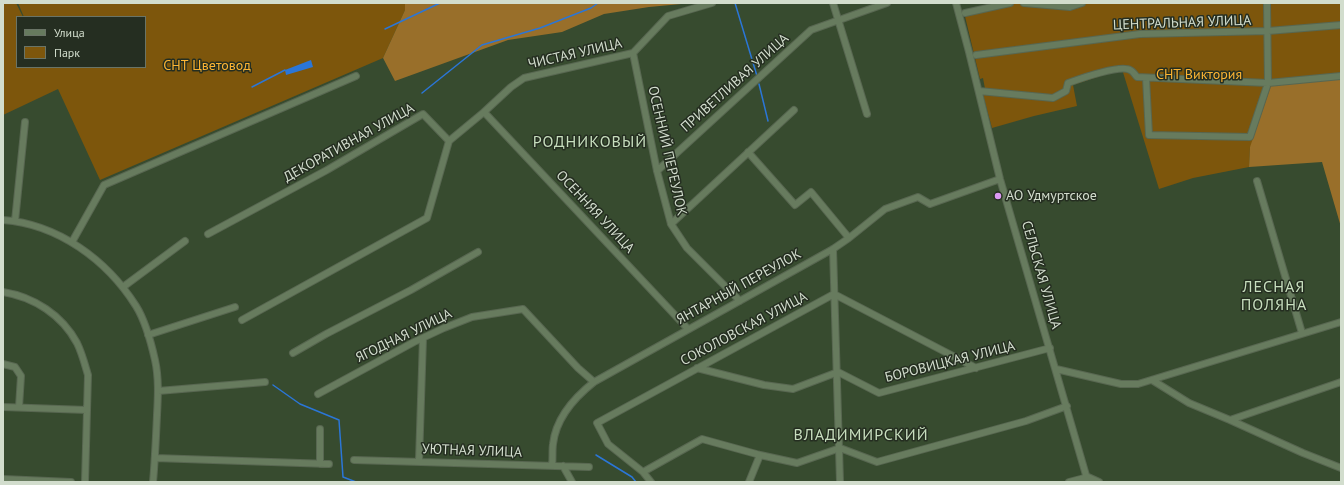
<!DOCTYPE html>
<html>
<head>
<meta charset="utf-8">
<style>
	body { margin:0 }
	#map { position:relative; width:1344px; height:485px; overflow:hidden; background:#374b2f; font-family:"PT Sans",sans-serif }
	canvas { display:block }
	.frame { position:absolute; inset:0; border:4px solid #d2ddcd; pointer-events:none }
	.legend { position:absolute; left:16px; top:16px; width:130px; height:52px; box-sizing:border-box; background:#252e21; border:1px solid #6a7466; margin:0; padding:5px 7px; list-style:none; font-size:12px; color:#d2ddcd }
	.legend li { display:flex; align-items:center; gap:8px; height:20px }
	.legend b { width:20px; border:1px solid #6a7466 }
</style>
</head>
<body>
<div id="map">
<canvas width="1344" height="485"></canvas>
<div class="frame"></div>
<ul class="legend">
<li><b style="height:5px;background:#677b5e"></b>Улица</li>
<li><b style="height:11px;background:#7d560c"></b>Парк</li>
</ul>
</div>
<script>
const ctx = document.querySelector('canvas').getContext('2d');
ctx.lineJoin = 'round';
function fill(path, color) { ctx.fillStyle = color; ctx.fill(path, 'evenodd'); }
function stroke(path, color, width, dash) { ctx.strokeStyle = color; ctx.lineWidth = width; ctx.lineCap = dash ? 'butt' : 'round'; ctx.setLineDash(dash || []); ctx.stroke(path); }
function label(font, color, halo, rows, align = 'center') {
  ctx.font = font + ' "PT Sans",sans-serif'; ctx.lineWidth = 3; ctx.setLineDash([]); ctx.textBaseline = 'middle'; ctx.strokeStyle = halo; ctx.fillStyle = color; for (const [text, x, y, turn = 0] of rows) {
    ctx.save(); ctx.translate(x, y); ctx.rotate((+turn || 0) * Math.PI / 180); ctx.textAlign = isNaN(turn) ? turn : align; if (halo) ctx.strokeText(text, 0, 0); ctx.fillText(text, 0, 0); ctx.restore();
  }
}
fill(new Path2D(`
	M3,3H16L23,17H17V67H145V17H24L18,3H405V10L383,58L100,180L58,89L3,115Z
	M999,3H1341V79L1250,147L1249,167L1193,178L1159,189L1122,69L1073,85L1077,106L1034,116L992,128L983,95L986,94L983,78L980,79L964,12Z`), '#7d560c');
fill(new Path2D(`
	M405,3H692L649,7L604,14L562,32L508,40L395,81L383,58L405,10Z
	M1341,79V227L1322,162L1249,167L1250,147L1271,86Z`), '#996f2a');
fill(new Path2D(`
	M311,60L313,67L286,75L285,70Z`), '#2b76d7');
stroke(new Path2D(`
	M735,3L757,76
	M385,29L440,3
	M759,84L768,121
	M252,87L285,70
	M422,93L482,45L540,28L591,8L598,3
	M273,385L300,404L339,420L343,477L356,482
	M596,455L632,477L636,482`), '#2b76d7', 1.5);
const minor = new Path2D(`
	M833,3L867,114
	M956,3L969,52L1000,179L1088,482
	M1024,3L1070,7L1082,3
	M965,13L1010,3
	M633,53L657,171L671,224L687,248L740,301
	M976,55L1140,34L1268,31L1341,25
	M1146,78L1149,135L1250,137L1268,83L1267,3
	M979,91L1053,98L1066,91L1068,83C1079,79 1121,64 1130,70C1133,71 1135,75 1137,77L1268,83L1341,76
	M484,112L688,329
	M449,141L484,112L511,87L524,78L633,53L668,16L712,3
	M657,171L811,30L887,3
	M1257,181L1302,333
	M3,220C58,224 107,260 136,306C146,322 151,342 155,360C159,378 158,397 157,415C156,437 155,460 153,482
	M15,221L25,122
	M671,224L794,110
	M208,234L327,170L423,114L449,141
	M849,238L885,209L918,197L930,204L1000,179
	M72,242L104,185L356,76
	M833,249L840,482
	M123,287L185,241
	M3,292C34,297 62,315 77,343C82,353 85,365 88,375L85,482
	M242,320L427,218L449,141
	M148,335L235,307
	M293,353L326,334L411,290L478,252
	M3,364L15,367L21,376L19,407
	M697,368L764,385L793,389L838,372L879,393L1050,348
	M1056,369L1121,384H1138L1341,322
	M1152,380L1189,403L1230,420L1303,453L1341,468
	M158,391L265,382
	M318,394L414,342L444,328L472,317L523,309L578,368L594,382
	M3,407L87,410
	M1230,420L1341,382
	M155,458L329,464
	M354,460L589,467
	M419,461L423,338
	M320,464V429
	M552,466C553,458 552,451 553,444C556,418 575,397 594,382L833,249L849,238L811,192L795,205L748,152
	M563,466L572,482
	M643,472L702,439L760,455L797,463L840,448L877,462L1026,421L1067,406
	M1088,477L1099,482
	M3,479L71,482
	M651,482L643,472L608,444L597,423L834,294L976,368
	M749,482L760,455
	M1069,482L1088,477`);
stroke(minor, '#586751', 8);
stroke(minor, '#677b5e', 6);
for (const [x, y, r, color] of [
	[998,196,4,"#dc99f4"]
]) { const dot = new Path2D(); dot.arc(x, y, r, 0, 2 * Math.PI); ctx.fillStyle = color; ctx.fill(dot); stroke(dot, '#252e21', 1.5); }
label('14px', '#d2ddcd', '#252e21', [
	["ЦЕНТРАЛЬНАЯ УЛИЦА",1182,23,-2],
	["ЧИСТАЯ УЛИЦА",575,54,-13],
	["ПРИВЕТЛИВАЯ УЛИЦА",735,83,-42],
	["ДЕКОРАТИВНАЯ УЛИЦА",349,143,-29],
	["ОСЕННИЙ ПЕРЕУЛОК",667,151,77],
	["ОСЕННЯЯ УЛИЦА",595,212,47],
	["СЕЛЬСКАЯ УЛИЦА",1041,275,74],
	["ЯНТАРНЫЙ ПЕРЕУЛОК",739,287,-29],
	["СОКОЛОВСКАЯ УЛИЦА",744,329,-28],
	["ЯГОДНАЯ УЛИЦА",404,336,-26],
	["БОРОВИЦКАЯ УЛИЦА",950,362,-14],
	["УЮТНАЯ УЛИЦА",472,451,2]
]);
label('14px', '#fcb433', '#252e21', [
	["СНТ Цветовод",207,66],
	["СНТ Виктория",1199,75]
]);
label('14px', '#d2ddcd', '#252e21', [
	["АО Удмуртское",1006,196]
], 'left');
ctx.letterSpacing = '1px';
label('16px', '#c7debe', '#252e21', [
	["РОДНИКОВЫЙ",590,142],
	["ЛЕСНАЯ",1274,287],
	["ПОЛЯНА",1274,305],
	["ВЛАДИМИРСКИЙ",861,435]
]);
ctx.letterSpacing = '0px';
</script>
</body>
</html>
